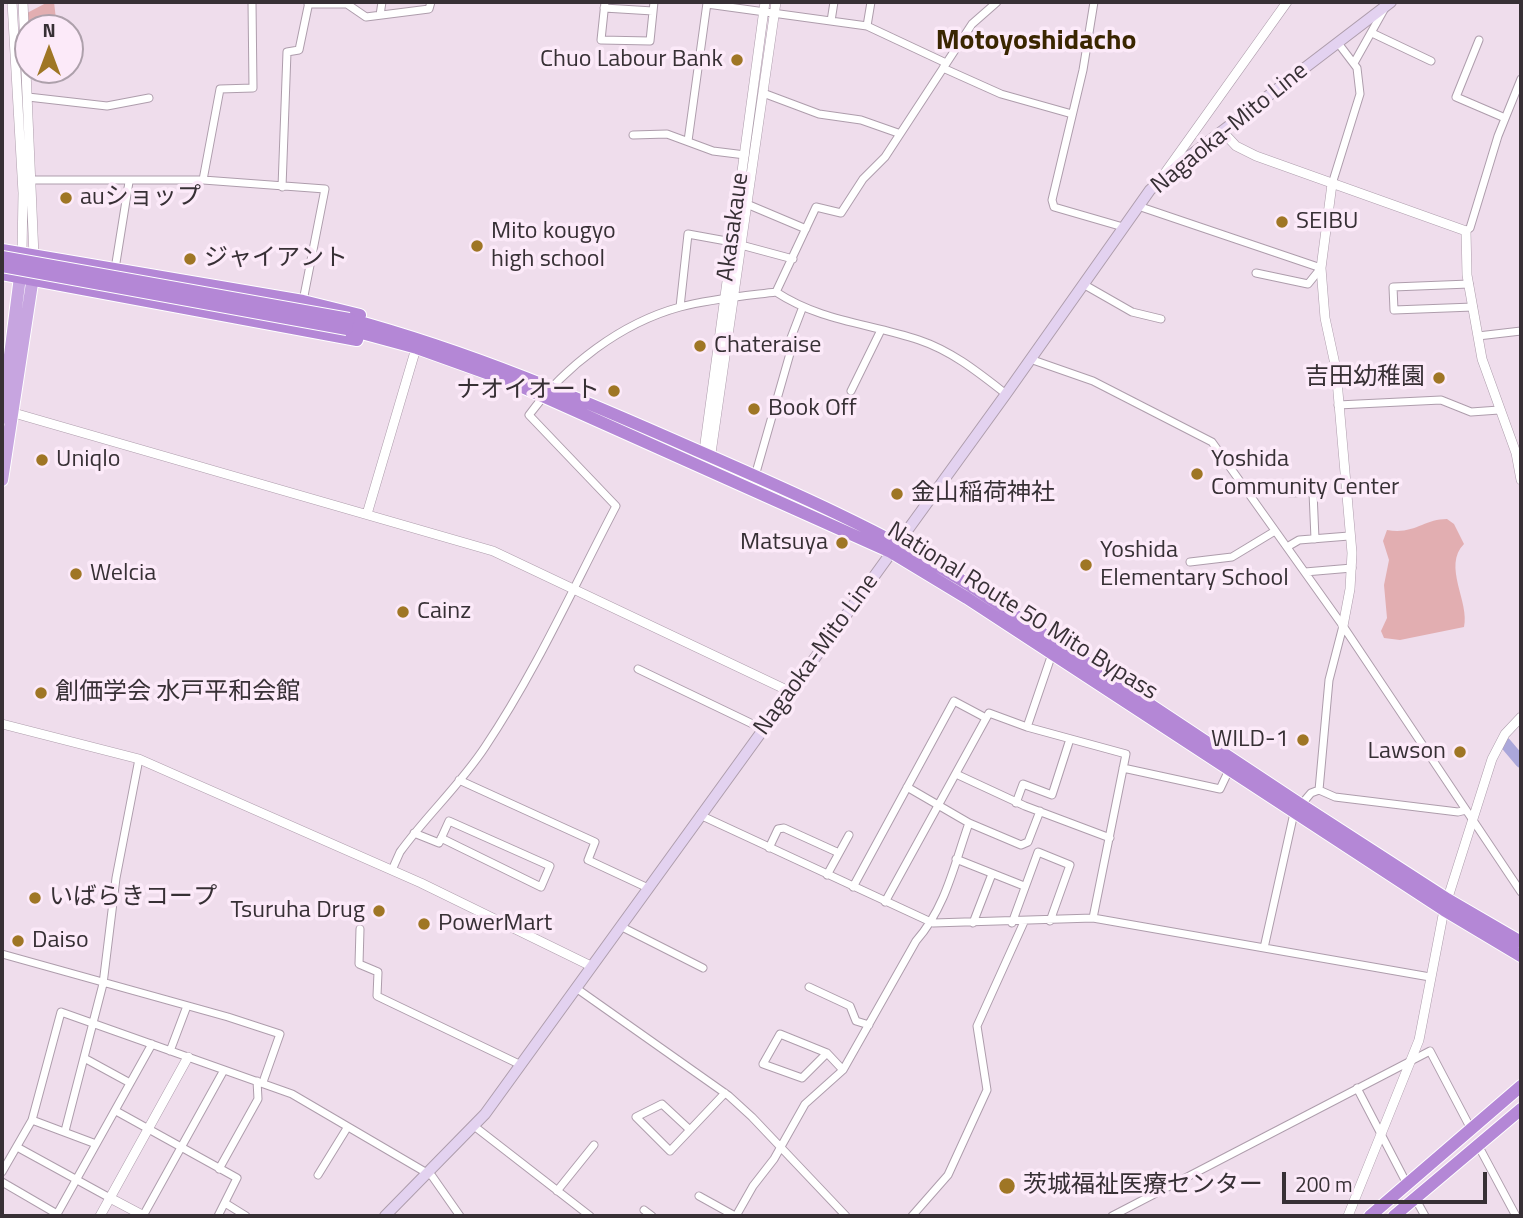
<!DOCTYPE html>
<html>
<head>
<meta charset="utf-8">
<style>
	body { margin:0 }
	#map { position:relative; width:1523px; height:1218px; overflow:hidden; background:#efddec; font-family:"Titillium Web",sans-serif }
	canvas { display:block }
	.frame { position:absolute; inset:0; border:4px solid #373035; pointer-events:none }
	.north { position:absolute; left:14px; top:14px; width:70px; height:70px; box-sizing:border-box; background:#fceaf9; border:2px solid #ada0ab; border-radius:50%; rotate:0deg; font-size:19px; font-weight:700; line-height:28px; text-align:center; color:#373035 }
	.north::after { content:''; display:block; margin:auto; width:24px; height:32px; background:#9f7625; clip-path:polygon(50% 0,100% 100%,50% 72%,0 100%) }
	.scale { position:absolute; left:1282px; top:1172px; width:205px; height:32px; box-sizing:border-box; border:4px solid #373035; border-top:0; padding-left:9px; font-size:21px; line-height:24px; white-space:nowrap; color:#373035; -webkit-text-stroke:5px #fceaf9; paint-order:stroke }
</style>
</head>
<body>
<div id="map">
<canvas width="1523" height="1218"></canvas>
<div class="frame"></div>
<div class="north">N</div>
<div class="scale">200 m</div>
</div>
<script>
const ctx = document.querySelector('canvas').getContext('2d');
ctx.lineJoin = 'round';
function fill(path, color) { ctx.fillStyle = color; ctx.fill(path, 'evenodd'); }
function stroke(path, color, width, dash) { ctx.strokeStyle = color; ctx.lineWidth = width; ctx.lineCap = dash ? 'butt' : 'round'; ctx.setLineDash(dash || []); ctx.stroke(path); }
function label(font, color, halo, rows, align = 'center') {
  ctx.font = font + ' "Titillium Web","Noto Sans JP",sans-serif'; ctx.lineWidth = 7; ctx.setLineDash([]); ctx.textBaseline = 'middle'; ctx.strokeStyle = halo; ctx.fillStyle = color; for (const [text, x, y, turn = 0] of rows) {
    ctx.save(); ctx.translate(x, y); ctx.rotate((+turn || 0) * Math.PI / 180); ctx.textAlign = isNaN(turn) ? turn : align; if (halo) ctx.strokeText(text, 0, 0); ctx.fillText(text, 0, 0); ctx.restore();
  }
}
fill(new Path2D(`
	M48,2H54L57,28H29L27,13Z
	M1447,519L1454,524L1464,544C1442,566 1470,602 1464,627L1400,640L1384,638L1381,631L1387,618L1384,585L1389,560L1383,541L1387,530C1414,535 1424,519 1447,519Z`), '#e2aeb1');
stroke(new Path2D(`
	M1505,743L1521,762`), '#aba7da', 12);
const minor = new Path2D(`
	M605,2L601,40L650,41L654,2
	M1094,2L1083,70L1052,200L1054,207L1123,227
	M308,4H347L366,17L429,9L431,2
	M707,4L867,26L946,63
	M604,8L653,11
	M380,15L382,2
	M831,21L834,2
	M867,26L871,2
	M1372,33L1431,61
	M1479,40L1456,97L1505,118
	M1354,63L1386,6
	M943,68L1001,94L1072,114
	M763,93L819,114L861,120L898,133
	M28,97L107,106L149,98
	M633,135L667,134L713,151L745,155
	M688,141L707,3
	M32,180H203L325,189L303,301
	M203,180L220,89L253,88L252,2
	M1332,184L1360,94L1357,68L1338,43
	M282,187L287,52L299,50L309,2
	M742,202L806,229
	M1138,206L1321,268L1308,284L1256,273
	M1466,231L1470,228L1498,136L1521,79
	M741,245L793,259
	M115,269L129,182
	M1083,284L1132,312L1161,319
	M1469,284L1393,287L1394,310L1473,307
	M776,292C822,322 869,323 919,340C952,351 979,373 1006,394
	M680,307L688,234L732,242
	M1478,336L1521,331
	M1030,359L1093,381L1212,442L1343,626L1521,892
	M851,391L881,330
	M1338,405L1441,400L1471,412L1499,410
	M755,476L791,350L789,343L802,309
	M1290,493L1313,492L1315,539
	M1287,547L1299,540L1349,536
	M1190,562L1232,557L1275,531
	M1305,572L1352,568
	M1343,626L1329,680L1319,790L1335,797L1458,812L1466,810
	M638,669L763,729
	M1027,727L1053,651
	M1123,768L1220,789L1229,770
	M956,774L1025,806L1110,838
	M459,780L595,842L588,860L648,888
	M907,787L969,823L1021,845L1028,842L1040,811
	M1016,803L1023,784L1052,795L1070,739
	M700,815L933,923L1093,918L1430,977
	M414,833L439,843L449,821L550,866L541,887L441,838
	M769,848L778,829L784,828L839,853
	M956,859L1024,886
	M392,870L400,852C426,816 460,785 485,747C536,671 573,588 616,506L529,415C565,366 621,323 680,307C711,299 744,296 776,292L816,207L841,213L863,179L885,157L972,24L997,2
	M827,875L849,835
	M853,887L954,701L986,718
	M885,902L989,713L1027,727L1126,754L1093,918
	M973,923L992,874
	M1012,923L1038,852L1070,865L1050,921
	M620,926L703,968
	M360,929L359,964L378,972L377,996L521,1065
	M1264,948L1294,813L1311,793L1319,790
	M2,954L228,1017L280,1034L263,1082
	M809,987L850,1006L856,1021L869,1025
	M576,988L729,1096L752,1117L846,1216
	M170,1051L187,1006
	M827,1053L802,1078L763,1064L780,1034L827,1053L843,1070
	M86,1059L130,1083
	M1357,1088L1407,1184
	M116,1111L237,1178L218,1216
	M32,1120L96,1144
	M474,1126L590,1216
	M690,1130L662,1104L636,1117L670,1151L725,1093
	M65,1131L103,984L116,878L139,759
	M1478,1145L1516,1216
	M17,1147L110,1198
	M219,1169L258,1099L257,1081
	M2,1172L32,1120L61,1012L292,1094L432,1176L460,1216
	M318,1175L347,1128
	M2,1182L57,1214
	M557,1191L594,1145
	M699,1196L735,1216
	M1415,1198L1425,1216
	M225,1203L246,1216
	M644,1210L652,1216
	M56,1216L152,1044
	M143,1216L224,1070
	M736,1216L753,1186L774,1159L805,1104L843,1070L916,941C946,907 954,865 969,823
	M912,1216L948,1175L987,1090L977,1026L1024,922
	M1112,1216L1430,1051L1471,1129`);
const tertiary = new Path2D(`
	M12,2L23,193L22,253
	M23,2L34,256
	M1222,131L1236,146L1256,156L1466,231L1467,275L1482,359L1516,453L1521,480
	M1162,177L1287,2
	M1332,184L1321,268L1325,318L1336,369L1352,553L1350,589L1343,626
	M7,411L493,551L791,692
	M703,458L765,2
	M710,460L776,2
	M367,514L414,355
	M2,724L139,759L421,883L591,966
	M110,1198L144,1216
	M100,1216L188,1057
	M1348,1216L1419,1040L1444,910L1492,759L1505,734L1521,717`);
const secondary = new Path2D(`
	M385,1216L485,1114L1006,394L1150,190L1183,161L1391,2`);
const primary = new Path2D(`
	M2,418L21,269
	M2,480L34,270`);
const trunk = new Path2D(`
	M2,250L303,301L360,315
	M2,274L357,340
	M349,319C471,352 581,399 696,450C790,491 884,532 971,586L1300,804L1447,899L1521,942
	M347,329L417,348L509,381L891,552L967,598L1444,910L1521,956
	M1370,1216L1521,1086
	M1394,1216L1521,1109`);
stroke(minor, '#ae9dac', 9);
stroke(tertiary, '#ae9dac', 10);
stroke(secondary, '#ae9dac', 12);
stroke(primary, '#fff', 14);
stroke(trunk, '#fff', 14);
stroke(minor, '#fff', 7);
stroke(tertiary, '#fff', 9);
stroke(secondary, '#e3d2f0', 10);
stroke(primary, '#c7a5e0', 12);
stroke(trunk, '#b487d6', 12);
const trunkBridge = new Path2D(`
	M2,257L349,319
	M2,266L347,329`);
stroke(trunkBridge, '#fff', 14, []);
stroke(trunkBridge, '#b487d6', 12);
for (const [x, y, r, color] of [
	[737,60,7,"#9f7625"],
	[66,198,7,"#9f7625"],
	[1282,222,7,"#9f7625"],
	[477,246,7,"#9f7625"],
	[190,259,7,"#9f7625"],
	[700,346,7,"#9f7625"],
	[1439,378,7,"#9f7625"],
	[614,391,7,"#9f7625"],
	[754,409,7,"#9f7625"],
	[42,460,7,"#9f7625"],
	[1197,474,7,"#9f7625"],
	[897,494,7,"#9f7625"],
	[842,543,7,"#9f7625"],
	[1086,565,7,"#9f7625"],
	[76,574,7,"#9f7625"],
	[403,612,7,"#9f7625"],
	[41,693,7,"#9f7625"],
	[1303,740,7,"#9f7625"],
	[1460,752,7,"#9f7625"],
	[35,898,7,"#9f7625"],
	[379,911,7,"#9f7625"],
	[424,924,7,"#9f7625"],
	[18,941,7,"#9f7625"],
	[1007,1186,9,"#9f7625"]
]) { const dot = new Path2D(); dot.arc(x, y, r, 0, 2 * Math.PI); ctx.fillStyle = color; ctx.fill(dot); stroke(dot, '#fceaf9', 2.5); }
label('24px', '#373035', '#fceaf9', [
	["Chuo Labour Bank",723,60,"right"],
	["auショップ",80,198],
	["SEIBU",1296,222],
	["Mito kougyo",491,232],
	["high school",491,260],
	["ジャイアント",204,259],
	["Chateraise",714,346],
	["吉田幼稚園",1425,378,"right"],
	["ナオイオート",600,391,"right"],
	["Book Off",768,409],
	["Uniqlo",56,460],
	["Yoshida",1211,460],
	["Community Center",1211,488],
	["金山稲荷神社",911,494],
	["Matsuya",828,543,"right"],
	["Yoshida",1100,551],
	["Elementary School",1100,579],
	["Welcia",90,574],
	["Cainz",417,612],
	["創価学会 水戸平和会館",55,693],
	["WILD-1",1289,740,"right"],
	["Lawson",1446,752,"right"],
	["いばらきコープ",49,898],
	["Tsuruha Drug",365,911,"right"],
	["PowerMart",438,924],
	["Daiso",32,941],
	["茨城福祉医療センター",1023,1186]
], 'left');
label('24px', '#373035', '#fceaf9', [
	["Nagaoka-Mito Line",1230,129,-39],
	["Akasakaue",734,227,-82],
	["National Route 50 Mito Bypass",1022,612,32],
	["Nagaoka-Mito Line",817,655,-54]
]);
label('bold 28px', '#3a2600', '#fceaf9', [
	["Motoyoshidacho",1036,42]
]);
</script>
</body>
</html>
